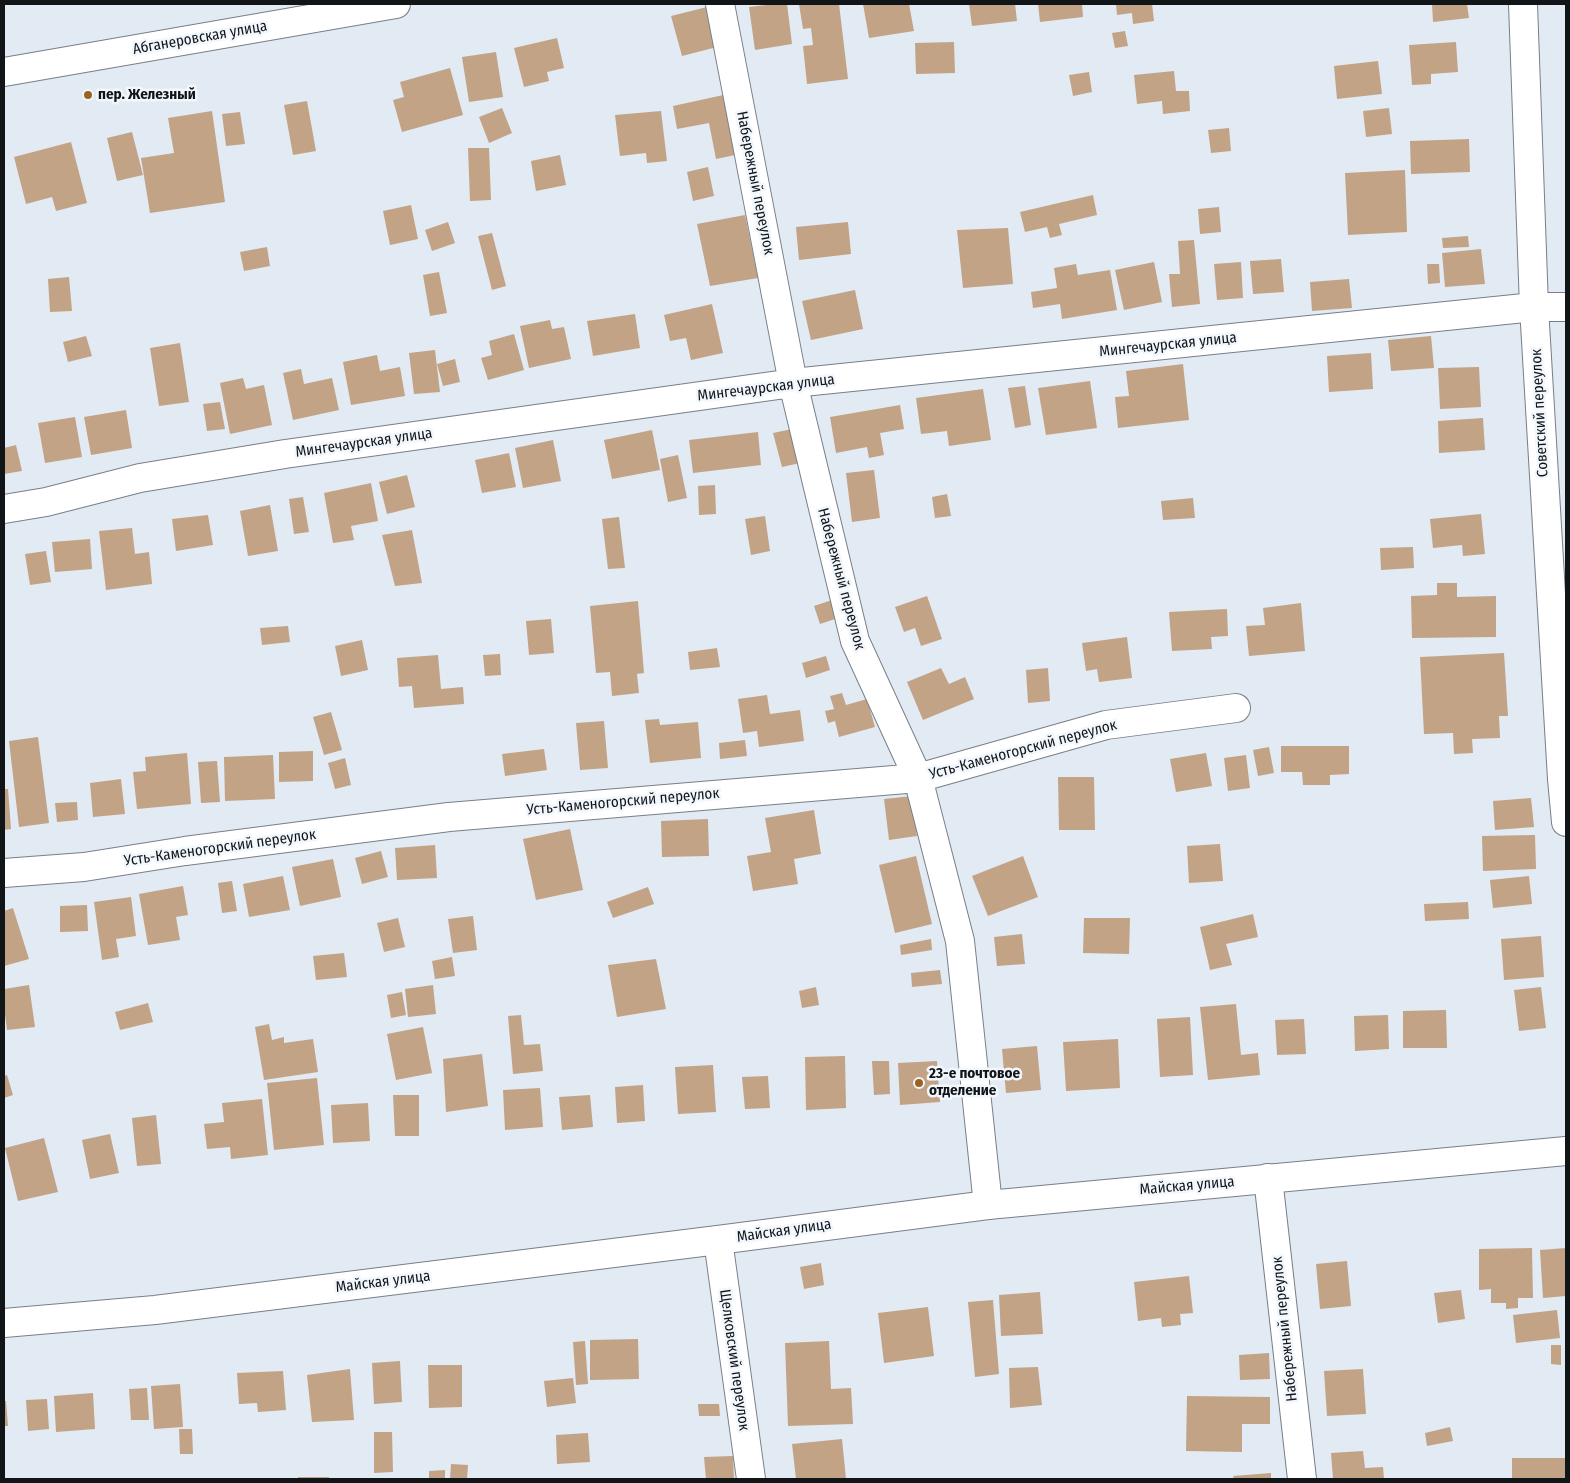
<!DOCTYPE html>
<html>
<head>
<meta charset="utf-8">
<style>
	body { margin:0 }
	#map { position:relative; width:1570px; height:1483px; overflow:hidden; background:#e2eaf4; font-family:"Fira Sans Condensed",sans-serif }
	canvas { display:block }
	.frame { position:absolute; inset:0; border:5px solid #121518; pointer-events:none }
</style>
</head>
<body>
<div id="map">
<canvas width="1570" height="1483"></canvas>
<div class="frame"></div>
</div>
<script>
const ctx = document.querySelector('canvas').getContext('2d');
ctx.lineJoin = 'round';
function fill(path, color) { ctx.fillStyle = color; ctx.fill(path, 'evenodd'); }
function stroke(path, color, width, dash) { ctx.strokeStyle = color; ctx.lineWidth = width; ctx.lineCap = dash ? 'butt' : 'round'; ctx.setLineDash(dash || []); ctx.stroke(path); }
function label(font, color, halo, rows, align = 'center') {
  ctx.font = font + ' "Fira Sans Condensed",sans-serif'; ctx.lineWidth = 5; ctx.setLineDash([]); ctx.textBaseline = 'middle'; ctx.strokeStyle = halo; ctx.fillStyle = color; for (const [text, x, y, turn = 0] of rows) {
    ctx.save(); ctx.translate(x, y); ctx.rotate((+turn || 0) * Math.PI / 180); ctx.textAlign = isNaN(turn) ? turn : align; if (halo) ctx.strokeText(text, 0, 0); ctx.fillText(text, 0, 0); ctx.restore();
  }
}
fill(new Path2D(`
	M775,4H787L792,44L755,50L749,7Z
	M799,4H839L848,79L807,84L803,46L813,45L811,28L803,29Z
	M863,4H909L914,31L869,38Z
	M969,4H1015L1017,21L972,26Z
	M1038,4H1082L1083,17L1040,22Z
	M1116,4H1152L1154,21L1133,24L1132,13L1117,15Z
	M1432,4H1467L1469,18L1433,22Z
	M707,7L717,47L682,56L671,16Z
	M1125,31L1128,46L1115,48L1112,33Z
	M557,38L564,68L547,72L549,81L524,87L514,48Z
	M954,42L955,73L916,74L915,43Z
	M1456,42L1458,72L1431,74V84L1412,85L1409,45Z
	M496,52L503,97L469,102L462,57Z
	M1378,61L1382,94L1337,99L1334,66Z
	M450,68L463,115L402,132L393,100L404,97L400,82Z
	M1174,71L1176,91H1189L1190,111L1163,114L1162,101L1137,104L1134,75Z
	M1089,72L1092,92L1073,96L1069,75Z
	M728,94L740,154L716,159L709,123L677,129L673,106Z
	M307,101L316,151L293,155L284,105Z
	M502,108L512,133L489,143L479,117Z
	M1389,108L1392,134L1366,137L1363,111Z
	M212,111L225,202L150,213L141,158L174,153L168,118Z
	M661,111L667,161L647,163L646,153L620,156L615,115Z
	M240,112L245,144L226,146L222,114Z
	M1229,128L1231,151L1211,153L1208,130Z
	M132,132L143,175L117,181L107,138Z
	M1469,139L1470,172L1411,174L1410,141Z
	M71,142L87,203L56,211L52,197L26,204L14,157Z
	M468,148H489L491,200L470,201Z
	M560,155L566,185L536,191L531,161Z
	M708,167L714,196L693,201L687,172Z
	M1405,170L1407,232L1348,235L1345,173Z
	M1093,195L1097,215L1059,224L1062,235L1050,238L1047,227L1025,232L1020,212Z
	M411,205L418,239L390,245L383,211Z
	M1219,207L1221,232L1200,234L1198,209Z
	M745,215L758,278L710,286L697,224Z
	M448,222L455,243L432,251L425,230Z
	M848,222L851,254L799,260L796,227Z
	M1008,228L1013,284L963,288L957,230Z
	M492,233L506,286L492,290L478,236Z
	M1468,236L1469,247L1443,248L1442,238Z
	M1194,240L1200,304L1172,307L1169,274H1180L1178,241Z
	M267,247L270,266L244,271L240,252Z
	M1481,249L1485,284L1445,287L1442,253Z
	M1281,259L1284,292L1253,294L1250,261Z
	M1154,262L1162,302L1124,310L1115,270Z
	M1241,262L1243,298L1217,300L1214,264Z
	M1076,264L1078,275L1110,270L1117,310L1062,319L1060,304L1033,308L1031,292L1057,288L1054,268Z
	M1427,264H1439L1440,283L1428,284Z
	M439,272L447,313L430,316L423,275Z
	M69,277L72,311L50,312L48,279Z
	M1349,279L1352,308L1312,311L1310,282Z
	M855,290L863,329L811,340L802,301Z
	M712,304L723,353L691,360L686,338L670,341L664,315Z
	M635,314L640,348L593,356L587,321Z
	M550,320L552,329L564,327L571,359L529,368L520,326Z
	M514,334L524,370L488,380L481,358L492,355L489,341Z
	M86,336L92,356L68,362L63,342Z
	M1431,336L1434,368L1391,371L1388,340Z
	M180,343L189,402L159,406L150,348Z
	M435,350L440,392L414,394L409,353Z
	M1371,353L1373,389L1329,392L1327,356Z
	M377,355L380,371L400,367L405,396L351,405L343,362Z
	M455,359L460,382L443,386L437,364Z
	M1183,364L1189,420L1118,428L1115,397L1129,396L1126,371Z
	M1479,367L1481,407L1440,409L1438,368Z
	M301,369L304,384L332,378L339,410L293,420L283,373Z
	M243,378L246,389L264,385L272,425L230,434L220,383Z
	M1090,381L1097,428L1046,435L1038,388Z
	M1025,386L1031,425L1015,428L1008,388Z
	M983,389L991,440L949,446L947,431L921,434L916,398Z
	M220,402L225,429L207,431L203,404Z
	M900,405L904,429L880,433L884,455L869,458L867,447L836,453L830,417Z
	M126,410L132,448L91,455L84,417Z
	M75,417L82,457L45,463L38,423Z
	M1483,418L1485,450L1439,453L1438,421Z
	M792,429L800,463L782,467L773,433Z
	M652,430L660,470L612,479L604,440Z
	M758,432L761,465L693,473L689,440Z
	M553,440L561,481L523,488L515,448Z
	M16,445L22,471L4,474V448Z
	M509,453L516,487L482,493L475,460Z
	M678,455L687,498L668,502L660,459Z
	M874,470L880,518L852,522L846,473Z
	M407,475L415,507L387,514L379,482Z
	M371,483L378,521L351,526L354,540L333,543L324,493Z
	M715,485L716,514L699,515L698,486Z
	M947,494L951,516L935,518L932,497Z
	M303,497L309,532L294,534L289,499Z
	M1193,498L1195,518L1163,520L1161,501Z
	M270,505L278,551L248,556L240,511Z
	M1481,514L1485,554L1463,556L1462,545L1433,548L1430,519Z
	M208,515L213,545L176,551L172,519Z
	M765,516L770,551L751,555L745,519Z
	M619,517L625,568L608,569L602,519Z
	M132,528L135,554L149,552L152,584L106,590L99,531Z
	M412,530L422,583L395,586L382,535Z
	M90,539L92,569L55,572L52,542Z
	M1413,547L1414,568L1381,570L1380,548Z
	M46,551L51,582L30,585L25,554Z
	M1437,583H1457V597L1496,596V637L1412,638L1411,596L1437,595Z
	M927,596L942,639L921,646L915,628L904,632L895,607Z
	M838,598L844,616L820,624L814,606Z
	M638,601L644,673L637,674L639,693L612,696L610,672L596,673L590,606Z
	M1301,603L1305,651L1249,656L1246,626L1265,625L1263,608Z
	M1227,609L1228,636L1211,637L1212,649L1172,651L1169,612Z
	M551,619L554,653L529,655L526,621Z
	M288,626L290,642L262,645L260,628Z
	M1127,637L1132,678L1099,682L1097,669L1086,671L1082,643Z
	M362,640L368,670L341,676L335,646Z
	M717,648L720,667L690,670L688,652Z
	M1504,653L1508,716H1499L1500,738L1472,739L1473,753L1454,754L1453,733L1424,734L1420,657Z
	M500,654L501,675L485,676L483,655Z
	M438,655L441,689L463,687L464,704L414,708L412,686L399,687L397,658Z
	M826,656L830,670L806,678L802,663Z
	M941,668L949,684L965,677L974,699L923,720L907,682Z
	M1048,668L1050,701L1028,703L1026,670Z
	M842,693L846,705L867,699L875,727L839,737L835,721L828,723L825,711L834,709L830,696Z
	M767,695L770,714L800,710L804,741L759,747L757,731L743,733L738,699Z
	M331,712L342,750L324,755L313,717Z
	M659,719L660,725L698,722L701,758L650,763L645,720Z
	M604,721L608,768L580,770L576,723Z
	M38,737L49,823L19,827L9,741Z
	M745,740L747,756L720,759L719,743Z
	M1281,746H1349V774L1330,775V785H1303L1302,772H1281Z
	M1269,747L1274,773L1258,776L1253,750Z
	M544,749L547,770L505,776L502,754Z
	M313,751V781L279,782V752Z
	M187,753L191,804L137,809L133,772L146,771L145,757Z
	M1206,753L1212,786L1176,792L1170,759Z
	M273,755L275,799L225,801L224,757Z
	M1246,755L1250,788L1228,791L1224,758Z
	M345,758L351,785L335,789L328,763Z
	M217,761L220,802L201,803L198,762Z
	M1058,777H1094L1095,830H1059Z
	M121,779L125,814L93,817L90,783Z
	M4,789H8L11,829L4,830Z
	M912,796L917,836L889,840L884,799Z
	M1531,798L1534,827L1495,830L1493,801Z
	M77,802L78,820L57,822L55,803Z
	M814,810L821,854L794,859L798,884L753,891L747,856L771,852L765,818Z
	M708,819L709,856L662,857L661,821Z
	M570,829L583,890L536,900L523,839Z
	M1535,835L1536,869L1483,871L1482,836Z
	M1220,844L1223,881L1189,883L1187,846Z
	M435,845L437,878L397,880L395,848Z
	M381,851L388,877L362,884L355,858Z
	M916,856L932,924L895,933L879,865Z
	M1023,856L1038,897L988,916L972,876Z
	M333,859L341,897L300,906L292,867Z
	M283,876L290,910L249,917L243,884Z
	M1529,876L1532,904L1493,908L1490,880Z
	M232,881L237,911L222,913L218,883Z
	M183,886L188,915L176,917L180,940L148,945L139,894Z
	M648,887L654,904L613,918L607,902Z
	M131,897L136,936L116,939L119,957L102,960L94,902Z
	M1468,902L1469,919L1425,921L1424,904Z
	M87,905L88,931L60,932V906Z
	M13,908L29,959L4,966V911Z
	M1253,914L1258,937L1226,944L1232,965L1210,970L1200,927Z
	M473,916L477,950L453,953L448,919Z
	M398,918L405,947L384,952L377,923Z
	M1084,918H1130L1129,954L1083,953Z
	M1022,934L1025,964L997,966L994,937Z
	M1541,936L1544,977L1504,980L1501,939Z
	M931,939L932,950L901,955L900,945Z
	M344,953L347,977L316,980L313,956Z
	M452,957L455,976L435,979L432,961Z
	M656,959L666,1009L617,1017L608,965Z
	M940,970L942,984L912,987L911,973Z
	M29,985L35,1027L7,1030L4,1007V989Z
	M433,985L436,1014L408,1017L405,989Z
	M816,987L819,1005L802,1008L799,991Z
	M1541,987L1546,1028L1519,1031L1514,990Z
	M402,992L406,1015L391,1018L387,995Z
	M148,1003L153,1022L120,1030L115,1012Z
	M1236,1004L1241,1055L1258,1053L1260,1075L1208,1080L1200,1007Z
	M1446,1010L1447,1048H1403V1011Z
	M521,1015L524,1045L540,1044L543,1071L513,1074L508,1016Z
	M1388,1015L1389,1049L1355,1051L1354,1016Z
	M1190,1017L1193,1075L1160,1077L1157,1019Z
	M1304,1019L1306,1054L1277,1055L1275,1020Z
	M269,1024L272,1040L284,1037V1043L313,1039L318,1072L264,1080L255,1027Z
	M423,1027L432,1073L396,1080L387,1034Z
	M1118,1039L1120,1088L1066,1091L1063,1042Z
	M1037,1046L1041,1090L1006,1093L1002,1049Z
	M482,1054L488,1106L446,1112L443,1059Z
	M845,1056L846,1108L806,1110L805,1057Z
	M872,1061H889L890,1094L874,1095Z
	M937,1061L940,1102L900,1105L898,1063Z
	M713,1065L716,1112L678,1114L675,1067Z
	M7,1075L13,1095L4,1098V1076Z
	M768,1076L770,1108L745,1109L742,1077Z
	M317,1078L324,1145L274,1150L267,1083Z
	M643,1085L645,1121L617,1123L615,1087Z
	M540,1088L543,1127L505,1130L503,1090Z
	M393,1095H419V1136H395Z
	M590,1095L593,1127L562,1130L559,1097Z
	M262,1099L268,1155L231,1159L230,1147L207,1149L204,1124L224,1122L222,1103Z
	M368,1103L370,1141L333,1143L331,1105Z
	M156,1115L161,1164L137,1166L132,1118Z
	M110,1134L119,1173L90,1179L82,1140Z
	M44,1138L58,1192L18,1201L5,1148Z
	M1532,1248L1533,1298H1518V1308L1506,1309V1303H1491V1289L1479,1290V1249Z
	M1566,1248V1296L1543,1298L1540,1250Z
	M1347,1261L1351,1306L1320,1309L1316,1264Z
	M821,1263L824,1285L804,1289L800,1267Z
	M1189,1276L1193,1313L1180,1314L1181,1325L1162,1327L1161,1318L1138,1321L1134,1282Z
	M1461,1290L1465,1319L1438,1323L1434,1293Z
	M1040,1292L1043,1334L1001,1336L999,1295Z
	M993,1300L999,1374L975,1377L968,1302Z
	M928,1307L934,1356L884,1363L878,1313Z
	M1557,1310L1560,1338L1516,1343L1513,1315Z
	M638,1339L639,1379L590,1380V1340Z
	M585,1341L588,1384L576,1385L573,1342Z
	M829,1341L831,1389L851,1388L853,1424L788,1426L785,1343Z
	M1551,1345H1561V1365L1551,1364Z
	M1269,1353L1270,1379L1240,1380L1239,1355Z
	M400,1361L402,1402L374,1404L372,1363Z
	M428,1365H462V1407L429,1408Z
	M1038,1367L1042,1405L1010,1408L1009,1368Z
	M350,1369L354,1420L312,1422L307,1375Z
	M1363,1369L1366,1414L1327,1416L1324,1371Z
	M283,1371L286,1410L258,1412L257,1403L239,1404L237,1373Z
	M573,1378L576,1403L547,1407L544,1381Z
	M180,1384L183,1427L154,1429L151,1386Z
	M147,1388L149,1420H131L129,1389Z
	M93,1393L95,1429L56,1432L54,1396Z
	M1187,1396L1270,1397V1424H1242V1452L1186,1451Z
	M47,1399L49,1429L28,1431L26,1400Z
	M4,1401H6L8,1426H4Z
	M698,1404H719L720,1416H699Z
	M1450,1427L1453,1441L1427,1446L1425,1433Z
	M179,1429H192L193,1454H180Z
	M374,1432H392L393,1472L374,1473Z
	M588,1433L590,1462L557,1464L556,1435Z
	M842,1439L846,1479H796L792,1444Z
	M1363,1451L1365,1468L1383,1467L1384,1479H1333L1331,1453Z
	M733,1456L734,1479H706L704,1457Z
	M1512,1458H1566V1479H1512Z
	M451,1464L468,1465L467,1479H450Z
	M445,1470V1479H429V1471Z
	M1271,1473V1479H1234L1233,1476Z
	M298,1477H329V1479H298Z`), '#c2a386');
const minor = new Path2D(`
	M720,4L793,383L855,641L918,778L960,941L988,1205
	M4,509L46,502L140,478L285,454L793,383L1534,307H1566
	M4,873L84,867L185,851L449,817L918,778L1106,725L1236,708
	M1268,1178L1302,1479
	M718,1240L751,1479`);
const tertiary = new Path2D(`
	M1523,4L1534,307L1562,779L1566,822
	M4,72L396,4
	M4,1323L155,1310L718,1240L988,1205L1566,1151`);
stroke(minor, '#787f88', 30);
stroke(tertiary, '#787f88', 30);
stroke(minor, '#fff', 28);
stroke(tertiary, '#fff', 28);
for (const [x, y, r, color] of [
	[88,95,5,"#9c6320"],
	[919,1083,5,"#9c6320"]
]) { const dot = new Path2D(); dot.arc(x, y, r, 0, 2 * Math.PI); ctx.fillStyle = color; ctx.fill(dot); stroke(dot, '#f2f7fd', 2); }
label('15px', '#121518', '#f2f7fd', [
	["Абганеровская улица",200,38,-10],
	["Набережный переулок",755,183,79],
	["Мингечаурская улица",1168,345,-6],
	["Мингечаурская улица",766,388,-7],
	["Советский переулок",1540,413,-93],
	["Мингечаурская улица",364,443,-8],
	["Набережный переулок",841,579,75],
	["Усть-Каменогорский переулок",1023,750,-15],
	["Усть-Каменогорский переулок",623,802,-5],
	["Усть-Каменогорский переулок",220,848,-8],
	["Майская улица",1187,1186,-5],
	["Майская улица",784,1231,-8],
	["Майская улица",383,1282,-7],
	["Набережный переулок",1285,1329,-96],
	["Щелковский переулок",734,1360,82]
]);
label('bold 15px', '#121518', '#f2f7fd', [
	["пер. Железный",98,95],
	["23-е почтовое",929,1074],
	["отделение",929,1091]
], 'left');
</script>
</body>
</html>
